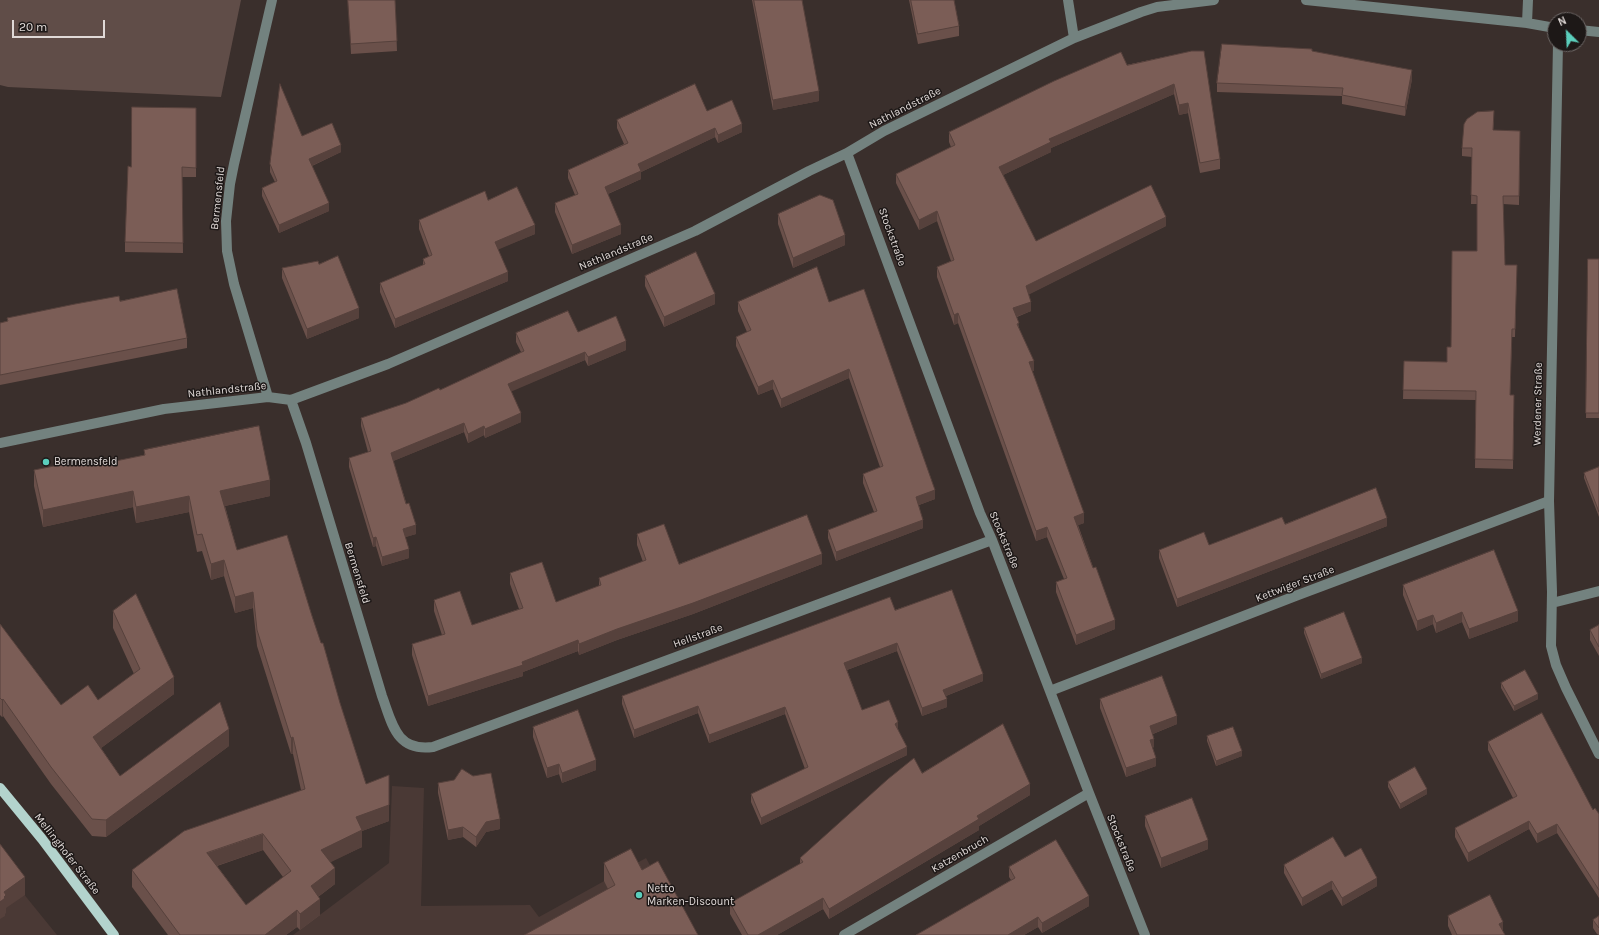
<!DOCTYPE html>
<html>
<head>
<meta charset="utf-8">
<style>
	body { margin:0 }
	#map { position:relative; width:1599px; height:935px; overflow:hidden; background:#3a2f2c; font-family:Karla,sans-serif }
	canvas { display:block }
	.north { position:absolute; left:1547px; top:12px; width:40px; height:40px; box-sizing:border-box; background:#1d1817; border:1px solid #6b6564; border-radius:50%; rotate:336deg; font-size:11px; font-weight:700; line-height:16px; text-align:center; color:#e0d9d7 }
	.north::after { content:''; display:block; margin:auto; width:14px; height:18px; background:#5bcebc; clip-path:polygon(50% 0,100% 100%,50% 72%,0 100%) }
	.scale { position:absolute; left:12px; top:20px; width:93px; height:18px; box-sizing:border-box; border:2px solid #e0d9d7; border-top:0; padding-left:5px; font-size:12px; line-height:14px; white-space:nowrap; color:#e0d9d7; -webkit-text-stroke:3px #1d1817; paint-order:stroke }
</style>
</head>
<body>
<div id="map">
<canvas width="1599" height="935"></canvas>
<div class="north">N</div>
<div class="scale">20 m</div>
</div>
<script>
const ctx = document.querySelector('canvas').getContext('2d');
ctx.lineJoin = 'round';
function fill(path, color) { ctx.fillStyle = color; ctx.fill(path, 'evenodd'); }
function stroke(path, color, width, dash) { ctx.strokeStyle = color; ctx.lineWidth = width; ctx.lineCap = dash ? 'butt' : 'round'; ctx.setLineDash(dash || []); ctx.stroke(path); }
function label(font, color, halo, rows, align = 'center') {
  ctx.font = font + ' Karla,sans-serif'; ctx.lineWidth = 3; ctx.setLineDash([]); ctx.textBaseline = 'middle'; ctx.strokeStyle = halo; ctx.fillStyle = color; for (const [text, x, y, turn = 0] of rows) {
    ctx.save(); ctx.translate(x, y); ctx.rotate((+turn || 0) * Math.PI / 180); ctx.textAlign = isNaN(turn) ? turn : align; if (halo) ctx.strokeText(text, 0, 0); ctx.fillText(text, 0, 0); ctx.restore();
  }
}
fill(new Path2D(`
	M392,786L424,788L421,906L530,905L539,917L646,858L688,935H293L389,863Z
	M0,862L27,898L57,935H0Z`), '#4a3935');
fill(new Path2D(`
	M0,0H241L221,97L8,87L0,85Z`), '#604d48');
stroke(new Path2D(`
	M1068,0L1074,38
	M1306,0L1527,23L1555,28
	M1527,23L1528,0
	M1579,30L1599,32
	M1558,44L1549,501L1552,592L1551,646L1556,665L1566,688L1599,754
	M847,153L980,513L992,540L1089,793L1145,935
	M268,397L234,284L227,251L226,221L230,184L234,164L272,0
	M291,400L306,443L382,696C392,723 396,752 433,747L992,540
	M0,443L164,409L268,397L291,400L388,364L695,231L809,171L847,153L884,131L1074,38L1141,12L1157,7L1214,0
	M1552,603L1599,591
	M1050,691L1298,595L1549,501
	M844,935L1089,793`), '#73827f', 10);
stroke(new Path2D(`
	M0,788L42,839L114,935`), '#b3d3cd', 10);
fill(new Path2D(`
	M348,0H395L397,51L351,54Z
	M752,0H802L819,101L773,110Z
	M909,0H954L959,26V36L918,44Z
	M1192,51L1220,159V169L1200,173L1188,113L1179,115L1174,94L1051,148V152L1003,175L1036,241L1166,226L1029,294L1031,311L1017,317L1019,328L1034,371H1032L1084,523L1078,525L1115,629L1076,645L1056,592V582L1064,579L1047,537L1036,541L958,323L954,325L937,277V267L951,261L937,221L919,230L896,183V174L951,147L949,142V132L1127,65Z
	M1312,51L1412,79L1405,116L1342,104V96L1217,92V83Z
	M196,108V177H182L183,253L125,252V242L131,167Z
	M707,111L742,132L718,143L715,137L641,172V179L608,194L621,234L572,254L555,212V203L575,195L568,178V170L624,144L617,128V120Z
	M1494,120L1493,130L1520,131L1519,205L1503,204L1505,265H1517L1515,337H1512L1510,395H1514L1513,469L1475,468L1476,400L1403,399L1404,361L1447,362L1477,251V204H1471L1472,157L1462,156V148Z
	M302,136L341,152L312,166L329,211L279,233L262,196V188L275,182L270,172V164Z
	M488,200L535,234L498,249L508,281L395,328L380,292V283L423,265V259L429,256L419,229V220Z
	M778,214L845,245L793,268L778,224Z
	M1588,259H1599V418H1586Z
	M319,264L359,318L307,339L282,278V268Z
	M645,276L715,304L664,327L645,286Z
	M120,301L187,338V348L0,385V323L7,321V318Z
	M738,302H829L935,499L919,505L923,528L836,561L828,538V530L874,512L863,483V474L880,467L849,378L781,408L773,389L758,395L736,346V337L747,332L738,311Z
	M578,332L626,350L588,366L585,360L511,391L521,422L485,438L484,435L468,443L464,432L393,461L416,534L405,537L409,558L382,566L376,546L373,547L349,467V458L368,452L361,426V418L406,403L440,390L521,352L516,342V333Z
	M144,450L270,496L225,506L237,550L312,616L366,784L389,791V821L362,831V847L330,862L335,884L318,897L320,915L300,930L297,927L286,935H168L132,887V870L301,790L293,754H291L257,646L253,608L235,613L224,576L211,580L202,551L197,552L189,512L136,523L133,507L43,527L34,486V470L91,466L144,455ZM263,850L283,877L246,905L217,866Z
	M1599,467V517L1584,478V473Z
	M1285,524L1387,526L1177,607L1159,558V550L1209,545Z
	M637,534L679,564H822L693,614L617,640L579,655L578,651L523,672V676L428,706L412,655V644L442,635L434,611V600L472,625L519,609L510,584V573L556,602L599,586V578L643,562L637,545Z
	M1403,585L1518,621L1469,639L1462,622L1436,633L1433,624L1417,631L1403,595Z
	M895,610L983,681L946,696L947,707L922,716L897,651L847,670L862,710L898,729L907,755L761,825L751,802V794L805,769L785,714L709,743L698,713L634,738L622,704V696Z
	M113,611L174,694L101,748L120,776L229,746L106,837L92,836L51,784L3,716L2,717L0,715V624L61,705L98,700L134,674L113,628Z
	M1599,625V656L1590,640V630Z
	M1304,628L1362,663L1321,679L1304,633Z
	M1501,683L1538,699L1514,711L1501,688Z
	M1100,699L1177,724L1153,734L1154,747L1152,748L1156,766L1126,777L1100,708Z
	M533,727L596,770L562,783L559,774L547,778L533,737Z
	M1207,736L1242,756L1216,766L1207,741Z
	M1488,742L1599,814V898L1557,833L1537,843L1529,829L1468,862L1455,837V828L1513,798L1488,750Z
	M922,773L1030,795L979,826V830L829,919L823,909L777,935H742L730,914V903L800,864V858Z
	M1388,782L1427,794L1400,809L1388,787Z
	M438,783L500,829L486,832L476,847L463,837L448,840L438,793Z
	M1145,816L1208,849L1161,868L1145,826Z
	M1345,857L1377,886L1342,906L1332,889L1302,906L1284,873V865Z
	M604,863L642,870L608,889L604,881Z
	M1009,867L1089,906L1042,933L1038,927L1024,935H916L1011,880L1009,877Z
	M1448,916L1503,932L1505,935H1452L1448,926Z
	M1599,916V935L1597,934L1593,928V920Z`), '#6a504a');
fill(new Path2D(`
	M1412,70V79L1405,116V107Z
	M1174,84V94L1051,148V152L999,177V167L1049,139Z
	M819,91V101L773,110V100Z
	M1188,103V113L1179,115V105Z
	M742,124V132L718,143V135Z
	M715,128V137L641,172V179L605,195V187L638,164Z
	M341,145V152L309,167V159Z
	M329,203V211L279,233V225Z
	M937,211V221L919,230V220Z
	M1166,217V226L1026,296V286Z
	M535,225V234L495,251V242Z
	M621,225V234L572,254V245Z
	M845,235V245L793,268V258Z
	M508,272V281L395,328V319Z
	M715,294V304L664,327V317Z
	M1031,302V311L1013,318V308Z
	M359,308V318L307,339V329Z
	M958,313V323L954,325V315Z
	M626,341V350L588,366V357Z
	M585,352V360L508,393V384Z
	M1034,361V371L1029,372V362Z
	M849,369V378L781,408V399Z
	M773,380V389L758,395V387Z
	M521,413V422L485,438V429Z
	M464,423V432L391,462V453Z
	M484,426V435L468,443V434Z
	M270,480V496L220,507V491Z
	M935,490V499L916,506V497Z
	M133,491V507L43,527V510Z
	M189,496V512L136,523V507Z
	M1084,513V523L1074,527V517Z
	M1387,518V526L1177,607V599Z
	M923,520V528L836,561V552Z
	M416,525V534L403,538V529Z
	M1047,527V537L1036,541V531Z
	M376,537V546L373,547V538Z
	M409,549V558L382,566V557Z
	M822,554V564L693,614L617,640L579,655V644L617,629Z
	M224,560V576L211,580V564Z
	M253,592V608L235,613V597Z
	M1518,611V621L1469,639V629Z
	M1462,612V622L1436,633V623Z
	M1433,615V624L1417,631V621Z
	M1115,620V629L1076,645V635Z
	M578,640V651L523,672V676L428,706V696L522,662Z
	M897,643V651L844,671V663Z
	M1362,658V663L1321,679V674Z
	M983,674V681L943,697V690Z
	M174,677V694L93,754V737Z
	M1538,694V699L1514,711V706Z
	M3,699V716L2,717V700Z
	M947,699V707L922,716V708Z
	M698,706V713L634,738V730Z
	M785,707V714L709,743V735Z
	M1177,716V724L1150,735V726Z
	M898,722V730L895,724Z
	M229,729V746L106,837V820Z
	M293,737V754H291V738Z
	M1154,739V747L1150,749V740Z
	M907,747V755L761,825V818Z
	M1242,751V756L1216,766V761Z
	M1156,758V766L1126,777V768Z
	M596,760V770L562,783V773Z
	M559,764V774L547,778V768Z
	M389,775V821L362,831V847L321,867V850L356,817Z
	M1030,784V795L979,826V830L829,919V909L977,816Z
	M1427,789V794L1400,809V804Z
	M500,819V829L486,832L476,847V837L486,822Z
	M1529,821V829L1468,862V853Z
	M1557,824V833L1537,843V834Z
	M463,827V837L448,840V830Z
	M263,834V850L207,869V853Z
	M1208,840V849L1161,868V858Z
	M335,868V884L311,902V886Z
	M25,877V895L6,908V913L5,914V916L0,919V902L4,892Z
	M1377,878V886L1342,906V898Z
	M1332,881V889L1302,906V898Z
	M1089,896V906L1042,933V923Z
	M823,898V909L777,935H758Z
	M320,899V915L300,930V914Z
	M297,910V927L286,935H265Z
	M1038,917V927L1024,935H1008Z
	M1503,922V932L1499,924Z`), '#56413c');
const building = new Path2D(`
	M348,0H395L397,41L351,44Z
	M754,0H802L819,91L773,100Z
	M911,0H954L959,26L918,34Z
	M1222,44L1312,49V51L1412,70L1405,107L1342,95L1343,88L1217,83Z
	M1192,51H1204L1220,159L1200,163L1188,103L1179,105L1174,84L1049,139L1051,142L999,167L1036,241L1151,185L1166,217L1026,286L1031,302L1013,308L1019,323L1017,324L1034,361L1029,362L1084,513L1074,517L1093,568L1096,567L1115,620L1076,635L1056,582L1067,578L1047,527L1036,531L958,313L954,315L937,267L954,260L937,211L919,220L896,174L955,145L949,132L1054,81L1121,52L1127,65Z
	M280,84L302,136L332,123L341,145L309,159L329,203L279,225L262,188L277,181L270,164Z
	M695,84L707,111L732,100L742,124L718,135L715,128L638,164L641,171L605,187L621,225L572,245L555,203L578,194L568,170L628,143L617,120Z
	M132,107L196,108V168L182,167L183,243L125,242L128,166L131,167Z
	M1494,111L1493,130L1520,131L1519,196H1503L1505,265H1517L1515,329H1512L1510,395H1514L1513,460L1475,459L1476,391L1403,390L1404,361L1447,362V347H1451L1452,251H1477V196L1471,195L1472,148H1462L1464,124L1467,119L1477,112Z
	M517,187L535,225L495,242L508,272L395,319L380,283L425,264L423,259L432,255L419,220L485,191L488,200Z
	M820,195L833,200L845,235L793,258L778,214Z
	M696,252L715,294L664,317L645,276Z
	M338,256L359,308L307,329L282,268L318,261L319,264Z
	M1588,259H1599V413H1586Z
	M817,267L829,302L864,289L935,490L916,497L923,520L836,552L828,530L877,511L863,474L883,466L849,369L781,399L773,380L758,387L736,337L751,330L738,302Z
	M177,289L187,338L0,375V323L8,321L7,318L75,304L119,296L120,301Z
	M568,311L578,332L616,316L626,341L588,357L585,352L508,384L521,413L485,429L484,426L468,434L464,423L391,453L406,504L409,503L416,525L403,529L409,549L382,557L376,537L373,538L349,458L371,451L361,418L406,403L439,388L440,390L524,351L516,333Z
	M259,426L270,480L220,491L237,550L287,535L312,616L321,643H323L340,703L366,784L389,775V805L356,817L362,830L321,850L335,868L311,886L320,899L300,914L297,910L265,935H180L132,870L184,831L305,789L293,737L291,738L257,630L253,592L235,597L224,560L211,564L202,534L197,535L189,496L136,507L133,491L43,510L34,470L89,459L91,466L145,455L144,450ZM263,834L291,871L246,905L207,853Z
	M1599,467V512L1584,473Z
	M1376,488L1387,518L1177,599L1159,550L1204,532L1209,545L1282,517L1285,524Z
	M807,515L822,554L693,603L617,629L579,644L578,640L522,662L523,665L428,696L412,644L445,634L434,600L460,591L472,625L523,608L510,573L542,562L556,602L601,585L599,578L646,560L637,534L664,524L679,564Z
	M1494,550L1518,611L1469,629L1462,612L1436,623L1433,615L1417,621L1403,585Z
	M952,590L983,674L943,690L947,699L922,708L897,643L844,663L862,710L889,700L898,722L895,724L907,747L761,818L751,794L808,767L785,707L709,735L698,706L634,730L622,696L890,597L895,610Z
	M136,594L174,677L93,737L120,776L220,702L229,729L106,820L92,819L51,767L3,699L2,700L0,698V624L61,705L88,685L98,700L140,669L113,611Z
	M1344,612L1362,658L1321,674L1304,628Z
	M1599,625V647L1590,630Z
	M1525,670L1538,694L1514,706L1501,683Z
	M1162,676L1177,716L1150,726L1154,739L1150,740L1156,758L1126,768L1100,699Z
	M578,710L596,760L562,773L559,764L547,768L533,727Z
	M1542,713L1593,810L1595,808L1599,814V890L1557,824L1537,834L1529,821L1468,853L1455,828L1517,796L1488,742Z
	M1003,724L1030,784L977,816L979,819L829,909L823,898L758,935H748L730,903L803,862L800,858L888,779L914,758L922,773Z
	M1233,727L1242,751L1216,761L1207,736Z
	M1415,767L1427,789L1400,804L1388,782Z
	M462,769L473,776L491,773L500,819L486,822L476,837L463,827L448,830L438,783L454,780Z
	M1192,798L1208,840L1161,858L1145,816Z
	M1333,837L1345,857L1361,848L1377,878L1342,898L1332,881L1302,898L1284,865Z
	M1056,840L1089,896L1042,923L1038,917L1008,935H916L1015,878L1009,867Z
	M0,844L25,877L4,892L6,895L4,897L5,898L0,902Z
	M631,849L642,870L658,861L698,935H524L615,885L604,863Z
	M1490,895L1503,922L1499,924L1505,935H1457L1448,916Z
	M1599,916V928L1593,920Z`);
fill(building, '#7b5d56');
stroke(building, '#56413c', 1);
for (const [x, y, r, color] of [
	[46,462,4,"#5bcebc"],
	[639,895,4,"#5bcebc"]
]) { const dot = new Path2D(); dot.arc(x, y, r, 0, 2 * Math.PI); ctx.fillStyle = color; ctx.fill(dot); stroke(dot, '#1d1817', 1.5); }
label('11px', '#e0d9d7', '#1d1817', [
	["Nathlandstraße",905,108,-27],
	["Bermensfeld",218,198,-84],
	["Stockstraße",892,237,70],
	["Nathlandstraße",616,252,-23],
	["Nathlandstraße",227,390,-6],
	["Werdener Straße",1538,404,-89],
	["Stockstraße",1004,540,67],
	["Bermensfeld",357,573,73],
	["Kettwiger Straße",1295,584,-21],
	["Hellstraße",698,636,-20],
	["Stockstraße",1121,843,68],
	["Mellinghofer Straße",67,854,52],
	["Katzenbruch",960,854,-30]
]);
label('11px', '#e0d9d7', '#1d1817', [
	["Bermensfeld",54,462],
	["Netto",647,889],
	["Marken-Discount",647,902]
], 'left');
</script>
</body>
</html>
